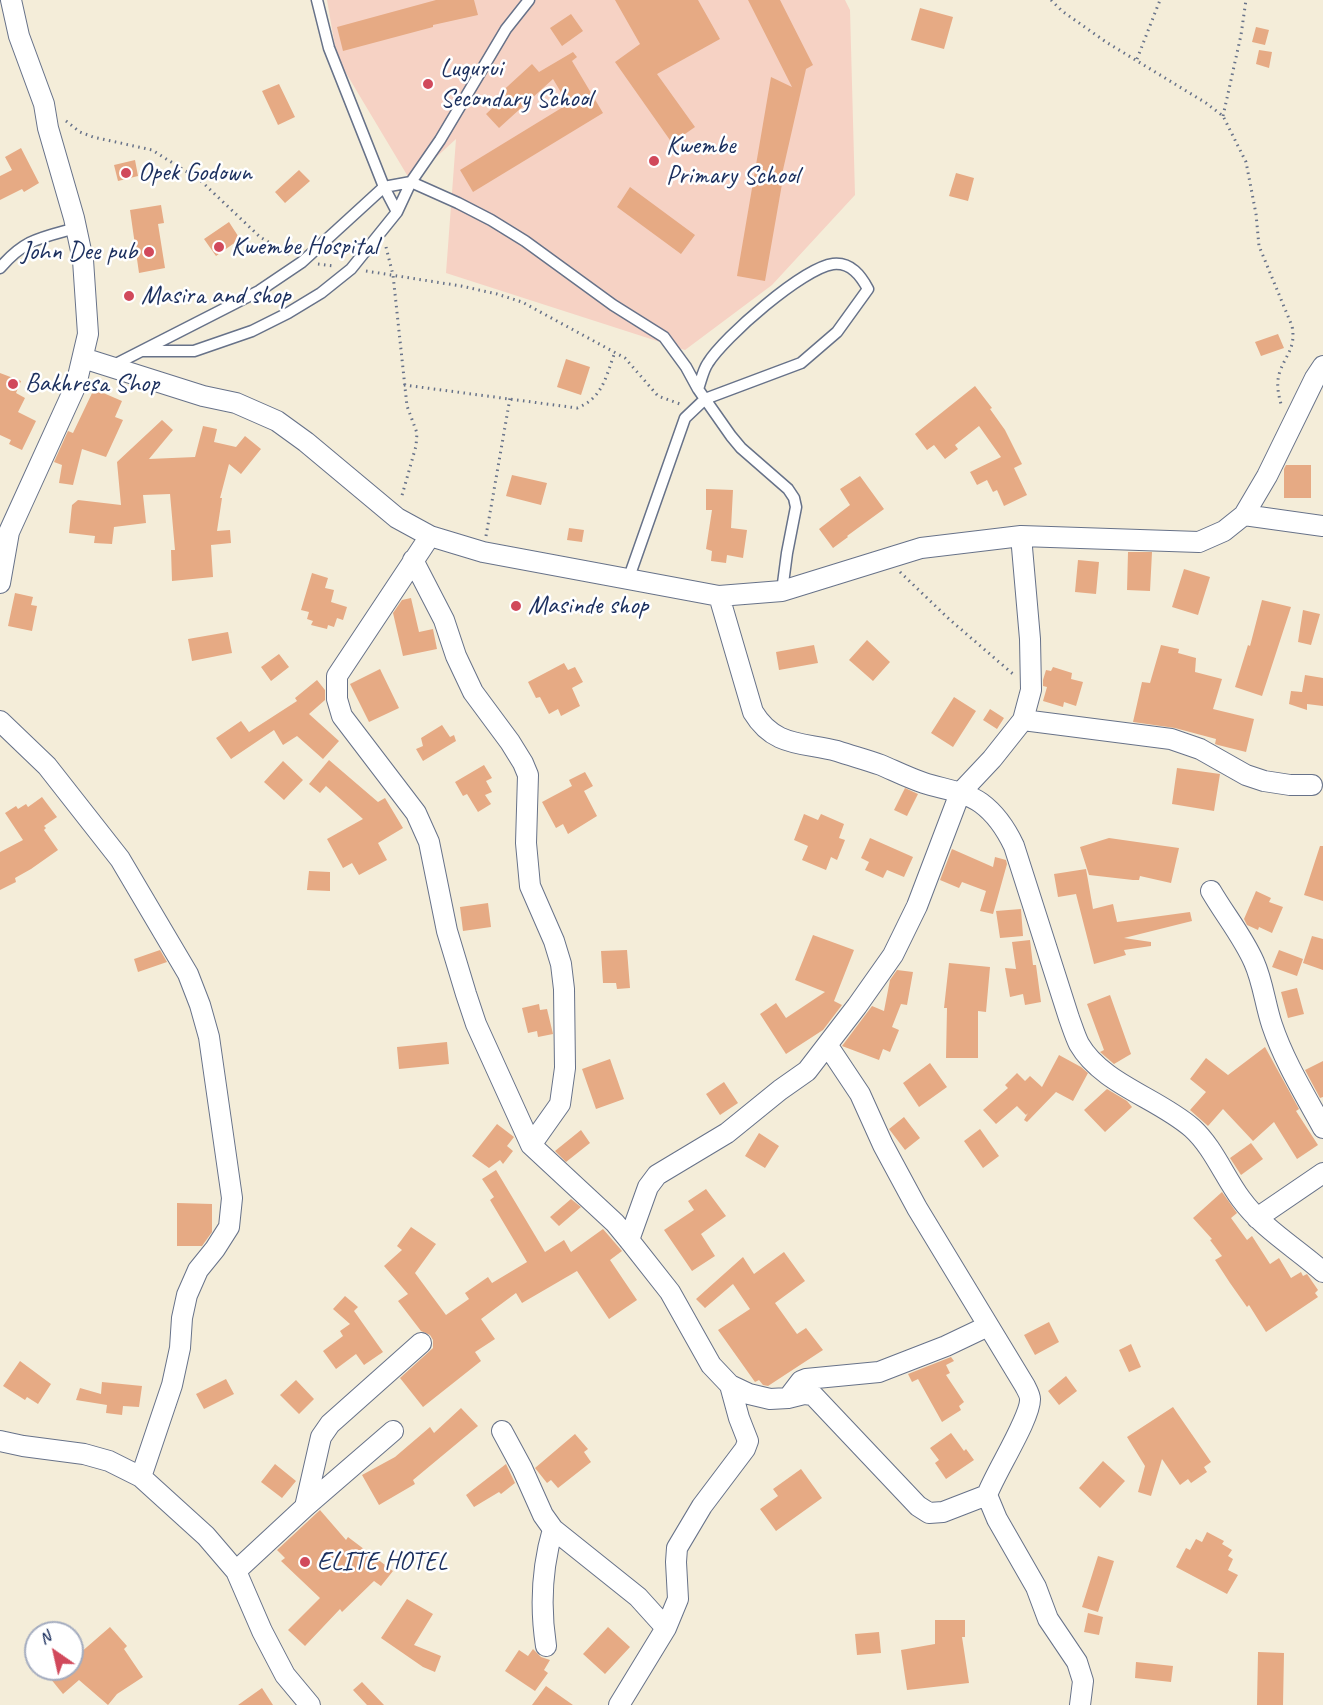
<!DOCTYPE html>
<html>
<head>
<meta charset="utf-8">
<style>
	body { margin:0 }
	#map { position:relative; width:1323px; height:1705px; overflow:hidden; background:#f4edd9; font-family:Caveat,sans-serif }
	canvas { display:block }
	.north { position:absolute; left:24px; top:1621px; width:60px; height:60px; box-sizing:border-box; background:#fff; border:2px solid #a4acbf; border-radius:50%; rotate:326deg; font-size:16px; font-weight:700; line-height:24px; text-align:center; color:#1b2f5e }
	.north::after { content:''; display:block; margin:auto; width:21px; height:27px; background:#d1495b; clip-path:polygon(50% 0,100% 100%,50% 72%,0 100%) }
</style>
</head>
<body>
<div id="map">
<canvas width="1323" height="1705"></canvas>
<div class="north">N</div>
</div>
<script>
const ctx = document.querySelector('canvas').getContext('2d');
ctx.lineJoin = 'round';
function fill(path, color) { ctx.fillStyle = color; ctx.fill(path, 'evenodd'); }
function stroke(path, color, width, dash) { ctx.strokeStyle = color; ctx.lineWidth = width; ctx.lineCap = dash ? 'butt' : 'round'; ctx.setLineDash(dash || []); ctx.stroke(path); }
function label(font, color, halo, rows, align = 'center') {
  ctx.font = font + ' Caveat,sans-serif'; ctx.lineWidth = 5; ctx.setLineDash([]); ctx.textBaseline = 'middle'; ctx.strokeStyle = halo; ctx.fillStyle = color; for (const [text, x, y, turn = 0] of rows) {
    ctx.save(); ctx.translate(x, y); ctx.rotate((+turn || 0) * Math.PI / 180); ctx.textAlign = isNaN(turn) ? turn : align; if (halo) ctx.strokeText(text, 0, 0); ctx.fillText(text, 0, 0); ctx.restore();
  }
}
fill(new Path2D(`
	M327,0H845L850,10L855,195L772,285L685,350L446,273L456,139L420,172L416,190L337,58Z`), '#f6d2c4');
fill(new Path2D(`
	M436,0H474L478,15L433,25V27L343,51L337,27Z
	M615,0H698L720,39L657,74L695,127L672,143L615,62L640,44Z
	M748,0H780L813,65L806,69L780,183L782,184L765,281L737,276L771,77L792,87Z
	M920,8L953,17L944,49L911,40Z
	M571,14L583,31L562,46L550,28Z
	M1256,27L1269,30L1265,45L1252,42Z
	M1259,50L1272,52L1269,68L1256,64Z
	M573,52L577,57L572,61L603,113L473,192L460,170L568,104L553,79L499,128L486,114L500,101L496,97L532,64L539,72Z
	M279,84L295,117L278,125L262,91Z
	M21,148L39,183L24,192L22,189L0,200V176L12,170L5,157Z
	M135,160L138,176L118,181L114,165Z
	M299,170L310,181L285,203L275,192Z
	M956,173L974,178L968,201L949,196Z
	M630,187L695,235L681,254L617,207Z
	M161,205L164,223L158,224L165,268L139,273L130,210Z
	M229,222L240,239L216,256L204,239Z
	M1278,334L1284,348L1261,356L1255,342Z
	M566,359L590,367L581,395L557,387Z
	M0,373L21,381L16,393L25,398L18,412L36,421L22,450L9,444L11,440L0,435Z
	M975,386L992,408L990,409L1005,430L1022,464L1014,468L1027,495L1004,506L997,490L993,492L987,480L977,485L970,472L1001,457L979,426L955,445L958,449L945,459L934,445L927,450L915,434Z
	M94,389L122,401L115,417L123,420L106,457L82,449L73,485L59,483L62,465L54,462L68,431L73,433Z
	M162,420L173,430L149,459L195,457L203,426L217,429L214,442L236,447L245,436L261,449L241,474L229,464L220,498H222L217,531L230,530L231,543L211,545L213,577L172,581L171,550H175L170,494L143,495L146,523L114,527L112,544L94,543L95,536L69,533L72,505L78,500L121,505L117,462Z
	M1286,465H1311V498H1284V469Z
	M512,475L547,483L541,505L506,496Z
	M860,476L884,509L847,536L848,537L833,548L819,529L850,505L840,489Z
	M706,489L733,490L731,528L747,530L743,558L727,555L726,563L711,561L712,551L706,549L712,510H706Z
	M569,528L584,530L582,542L567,540Z
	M1128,552H1152L1150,591L1127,590Z
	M1078,560L1099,562L1096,594L1075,592Z
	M1184,569L1210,577L1198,615L1172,607Z
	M312,573L328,578L325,588L334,590L331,602L347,607L343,620L337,618L334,627L328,625L327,629L311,625L313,621L307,619L309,612L301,610Z
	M15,593L33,597L31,605L37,606L32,631L8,626Z
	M411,598L419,632L433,629L437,649L403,656L393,613L402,600Z
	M1262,600L1291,607L1262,696L1235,687L1248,645L1250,646Z
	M1303,610L1320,614L1311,645L1298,642Z
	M228,632L232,653L192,661L188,639Z
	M867,640L890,662L873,681L849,660Z
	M814,645L818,663L779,670L776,652Z
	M1161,645L1179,649L1178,653L1196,658L1195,672L1222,679L1213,709L1254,719L1246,752L1218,745L1215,744L1216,739L1175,728L1133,722L1142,682L1150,683Z
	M279,654L289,667L271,681L261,667Z
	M564,663L568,670L575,667L583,682L572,688L580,706L561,716L558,709L549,714L540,697L536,698L528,682Z
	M1053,667L1072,673L1071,679L1083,682L1076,706L1064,702L1063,707L1043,701L1047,687L1043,686V680L1046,670L1051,671Z
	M380,669L399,708L369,722L350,684Z
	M1305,675L1323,678V706L1307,704V710L1289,704L1291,691L1302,692Z
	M317,680L325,690V700L309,714L339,741L323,759L297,736L283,745L274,730L231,759L216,738L241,721L249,732L297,701L295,698Z
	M954,697L976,711L953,747L931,733Z
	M990,709L1004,718L997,729L983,720Z
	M442,725L450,737L454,735L456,741L423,761L416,749L423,746L421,738Z
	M329,760L378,802L385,798L403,828L378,843L387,860L359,875L352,863L343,868L327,839L363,819L326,786L320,793L309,784Z
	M283,761L303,780L284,800L264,782Z
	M484,765L492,778L486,781L492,792L485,795L491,804L478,812L467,794L463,796L455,782Z
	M1177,768L1220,774L1214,811L1172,804Z
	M585,772L593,786L584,791L597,816L568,834L563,824L556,828L542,802L572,786L569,780Z
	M905,788L918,794L907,816L894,810Z
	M42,797L57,817L44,826L46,828L44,830L58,850L31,869L15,878L16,882L0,890V852L23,840L5,813L16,806L18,809L26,804L28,807Z
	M804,814L818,820L821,814L844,824L839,838L845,840L837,860L831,857L826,870L802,860L808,846L794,840Z
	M870,838L913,857L904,877L887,870L883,878L865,870L869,862L861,858Z
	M1109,838L1179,848L1171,883L1140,876L1139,880H1133L1089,875L1080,847Z
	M1320,846H1323V901L1304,895Z
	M952,849L993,867L995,857L1006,860L1007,864L993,914L980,911L986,891L962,882L959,888L940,880Z
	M1086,869L1093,909L1113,904L1117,922L1190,912L1192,921L1124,938L1151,942V946L1124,950L1126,955L1094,964L1076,894L1058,897L1054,874Z
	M309,871L330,872V891L307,890Z
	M1256,891L1271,898L1269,902L1283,907L1272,933L1259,927L1258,930L1247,925L1244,919Z
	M488,903L491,927L463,931L460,907Z
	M1021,909L1023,936L1000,938L996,911Z
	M813,935L854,950L834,1001L842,1005L823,1030L786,1054L760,1014L776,1003L786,1018L825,992L795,980Z
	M1312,936L1323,939V970L1303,963Z
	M1030,940L1033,965H1036L1041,1002L1025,1005L1023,994L1010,997L1005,968L1016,969L1012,942Z
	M160,950L167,962L138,972L134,959Z
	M627,950L630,988L617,989L616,983H603L601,951Z
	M1279,950L1303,959L1297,976L1272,967Z
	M949,963L990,967L986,1012L978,1011V1058H946L947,1008H944Z
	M897,970L913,972L907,1005L901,1004L892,1027L899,1030L890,1052L883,1049L879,1060L842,1046L872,1006L884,1011L890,980Z
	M1297,988L1304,1014L1288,1018L1281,992Z
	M1110,995L1131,1054L1114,1064L1100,1052L1104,1050L1087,1004Z
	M539,1004L540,1010L547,1009L553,1034L538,1037L537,1031L528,1033L522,1008Z
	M447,1042L449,1064L399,1069L397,1047Z
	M1265,1047L1299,1109L1296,1111L1318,1145L1297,1159L1274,1122L1253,1141L1223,1109L1208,1126L1190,1110L1206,1092L1190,1079L1206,1058L1228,1075Z
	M1059,1055L1081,1067L1088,1073L1073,1101L1056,1092L1027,1122L1024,1120L1028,1113L1026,1115L1017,1106L996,1124L983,1110L1008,1088L1005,1085L1017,1073L1025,1081L1030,1076L1042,1087Z
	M610,1059L624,1099L596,1109L582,1069Z
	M1323,1061V1097L1320,1098L1305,1070Z
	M930,1063L947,1087L919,1107L903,1083Z
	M724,1082L738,1103L720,1115L706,1094Z
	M1107,1089L1127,1101L1132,1107L1105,1132L1084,1110Z
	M904,1117L920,1138L905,1150L889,1129Z
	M497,1124L514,1137L507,1146L513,1151L503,1164L500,1160L489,1168L472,1156Z
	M980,1129L999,1156L983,1168L964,1141Z
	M581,1130L590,1143L566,1162L555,1151Z
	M759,1133L779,1146L765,1168L745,1156Z
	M1251,1143L1263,1159L1241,1175L1230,1158Z
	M496,1170L545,1252L564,1240L571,1252L603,1229L622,1251L610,1260L637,1300L609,1319L577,1271L522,1303L516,1293L481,1319L495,1339L475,1352L481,1361L423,1407L400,1378L433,1348V1340L430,1335L421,1331L398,1301L408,1294L384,1266L402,1250L397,1246L411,1227L436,1244L415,1273L446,1315L469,1299L465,1293L488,1277L492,1283L527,1262L490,1200L494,1197L482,1179Z
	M706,1189L726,1216L701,1234L715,1256L692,1271L664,1230L694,1210L688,1201Z
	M1222,1192L1237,1213L1231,1218L1247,1240L1252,1236L1270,1264L1279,1258L1291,1278L1301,1272L1303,1276L1307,1274L1318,1290L1315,1293L1318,1297L1266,1332L1249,1305L1247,1307L1230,1283L1215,1260L1222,1256L1210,1240L1212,1239L1193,1218Z
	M571,1199L581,1207L559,1226L550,1217Z
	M177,1203L212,1204V1232L202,1246H177Z
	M784,1252L805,1281L775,1303L797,1334L806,1328L823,1350L768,1386L763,1385L759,1380L755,1382L718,1330L750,1309L733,1284L705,1308L696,1299L743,1257L754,1274Z
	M345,1296L358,1307L354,1311L383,1352L364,1365L356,1354L336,1369L323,1351L343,1336L340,1331L350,1324L333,1309Z
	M1049,1322L1059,1342L1035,1355L1024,1335Z
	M1131,1344L1141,1367L1129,1372L1119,1350Z
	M951,1357L954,1361L946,1365L950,1373L946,1375L964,1402L959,1406L961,1410L942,1422L918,1379L912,1382L908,1374Z
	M20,1361L51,1384L38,1404L27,1397L25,1400L3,1386Z
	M1066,1376L1077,1391L1059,1405L1048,1391Z
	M226,1379L234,1394L204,1409L196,1394Z
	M296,1380L314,1399L299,1414L280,1395Z
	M102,1382L142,1386L139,1407L123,1406L122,1415L106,1413L107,1405L76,1400L80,1388L101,1394Z
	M1173,1407L1211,1462L1204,1467L1207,1472L1191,1483L1188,1479L1180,1485L1162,1459L1151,1496L1138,1492L1145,1466L1127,1437Z
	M461,1408L478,1426L413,1480L415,1484L379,1505L362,1475L395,1457L430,1427L434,1433Z
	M951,1433L964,1451L966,1449L974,1460L946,1479L935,1463L939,1460L930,1448Z
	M575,1434L588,1449L584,1452L591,1462L558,1488L551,1480L547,1483L535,1468Z
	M1103,1461L1125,1481L1100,1508L1079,1488Z
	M275,1464L296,1481L282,1498L261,1482Z
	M506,1464L515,1483L501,1494L499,1492L474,1507L466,1495Z
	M801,1469L822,1498L776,1531L760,1509L778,1496L773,1489Z
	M320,1510L346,1540L348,1537L393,1571L381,1586L374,1581L342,1612L340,1609L305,1646L288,1630L320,1598L281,1561L285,1558L277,1550Z
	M1207,1532L1224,1541L1222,1544L1232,1550L1228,1556L1233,1559L1228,1570L1238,1575L1227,1594L1176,1567L1186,1548L1190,1550L1196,1539L1202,1542Z
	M1098,1556L1114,1561L1098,1612L1082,1607Z
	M407,1599L433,1614L414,1645L441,1656L435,1672L423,1667L381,1638Z
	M1088,1613L1103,1617L1099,1635L1084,1632Z
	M935,1620H965V1637H962L969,1683L907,1690L901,1650L935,1644Z
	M110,1627L127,1646L124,1649L143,1677L117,1694L108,1705L79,1680L63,1694L50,1678L61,1669H72V1660Z
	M608,1627L630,1647L605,1674L583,1654Z
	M879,1632L881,1653L857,1655L855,1634Z
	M533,1649L541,1657L550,1660L544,1670L548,1673L535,1691L505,1671L519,1650L528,1656Z
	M1258,1652L1284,1653L1283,1705H1257Z
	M1136,1662L1173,1666L1171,1682L1135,1678Z
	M362,1682L384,1705H367L353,1690Z
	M546,1686L573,1705H532Z
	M262,1688L273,1705H238Z`), '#e6aa84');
const lane = new Path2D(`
	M317,0L329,48L384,187L397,212
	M0,268C25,239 40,238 76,228
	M144,351H194L252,331L288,313L321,293L351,269L397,212L411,182L440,140L506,29L529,0
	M112,366L259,291L302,262L384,187L411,182L458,203L491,220L525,241L613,305L664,337L686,367L698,389L731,436L741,448L788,489L794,498L796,507L787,553L782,591
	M628,580L685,418L705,399L801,363L837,332L868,289C861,276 851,262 833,264C803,268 724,337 708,363C703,370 701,381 698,389`);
const street = new Path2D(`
	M83,358L203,396L236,403L277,421L306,442L397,518L430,536L483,552L719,596L782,591L921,548L1021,536L1199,542L1224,531L1244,515L1267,476L1315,378L1323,366
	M1244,515L1323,526
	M430,536L337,676V699L342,716L416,813L429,842L447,931L466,994L476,1024L531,1145L615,1223L629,1240L670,1292L711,1365L730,1385L749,1394L770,1399L788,1398L804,1394L813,1395L918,1506L929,1513L943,1512L987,1495
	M413,560L444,620L456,656L473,692L510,742L523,763L528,775L526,843L530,886L554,941L561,964L564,989L565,1068L560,1104L531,1145
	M0,583L9,532L76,385L88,334L83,260L74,218L48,128L44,104L19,36L11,0
	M719,596L753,712C774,747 802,742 837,751C852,756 867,760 881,765C895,771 909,778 924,783C942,789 964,791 981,803C996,814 1006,829 1014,846L1069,1018C1072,1026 1075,1036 1079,1044C1102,1084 1158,1098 1192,1128C1213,1147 1224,1176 1241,1199C1262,1228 1296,1248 1323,1272
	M1023,720L1171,739L1200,749L1246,775L1264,781L1290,785H1312
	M0,721L47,766L120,859L188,974L200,1005L209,1037L232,1198L229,1227L215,1249L198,1270L187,1295L182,1318L180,1348L172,1385L141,1477
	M1211,891C1225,915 1243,937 1254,962C1263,982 1265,1004 1272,1025C1284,1061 1305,1095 1323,1128
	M828,1046L860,1094L883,1145L917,1208L1025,1386C1027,1390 1030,1395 1030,1399C1031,1417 995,1473 987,1495L997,1519L1036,1587L1048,1619L1077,1662L1083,1681L1080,1705
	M1257,1218L1323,1173
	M629,1240L648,1187L657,1175L727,1133L780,1090L807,1071L857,1006L893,955L917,906L960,793L992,759L1023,720L1031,690L1030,639L1021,536
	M788,1398L801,1381L806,1379L879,1372L946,1346L988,1326
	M502,1431L522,1468L543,1515L553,1529L638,1597L666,1628
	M0,1441L23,1446L84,1454L109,1461L141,1477L206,1536L236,1571L262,1631L285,1675L310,1705
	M305,1507L321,1437L330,1424L421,1343
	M236,1571L305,1507L393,1431
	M546,1646C540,1607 542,1567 553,1529
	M619,1705L666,1628L678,1599L676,1562L677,1548L702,1506L745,1449L748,1441L739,1418L730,1385`);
stroke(lane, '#677289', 13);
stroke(street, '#677289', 22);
stroke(new Path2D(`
	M1051,0L1062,11L1106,42L1206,103L1223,116L1246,162L1256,214L1259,246L1292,326C1296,347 1287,353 1280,371C1276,383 1278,393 1281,404
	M1137,59L1160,0
	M1223,116L1241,35L1246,0
	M66,121L80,132L93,137L152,150L200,180L260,237L290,255
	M386,247L393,275L407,406L417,433L416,446L401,499
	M318,264L333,266
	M366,271L461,286L497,294L522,302L625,358L658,396L680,404
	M404,385L577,408C603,398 606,376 615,352
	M486,536L510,398
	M900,572L949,619L1013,674`), '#677289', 3, [1.5, 4.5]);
stroke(lane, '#fff', 10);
stroke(street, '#fff', 20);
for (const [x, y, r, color] of [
	[428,84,6,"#d1495b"],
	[654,161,6,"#d1495b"],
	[126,173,6,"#d1495b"],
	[219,247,6,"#d1495b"],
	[149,252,6,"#d1495b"],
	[129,296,6,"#d1495b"],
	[13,384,6,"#d1495b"],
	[516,606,6,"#d1495b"],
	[305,1562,6,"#d1495b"]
]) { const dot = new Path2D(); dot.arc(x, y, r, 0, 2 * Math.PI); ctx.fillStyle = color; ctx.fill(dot); stroke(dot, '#fff', 2); }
label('26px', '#1b2f5e', '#fff', [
	["Lugurui",440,69],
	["Secondary School",440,99],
	["Kwembe",666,146],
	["Primary School",666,176],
	["Opek Godown",138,173],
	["Kwembe Hospital",231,247],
	["John Dee pub",137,252,"right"],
	["Masira and shop",141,296],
	["Bakhresa Shop",25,384],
	["Masinde shop",528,606],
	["ELITE HOTEL",317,1562]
], 'left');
</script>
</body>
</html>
